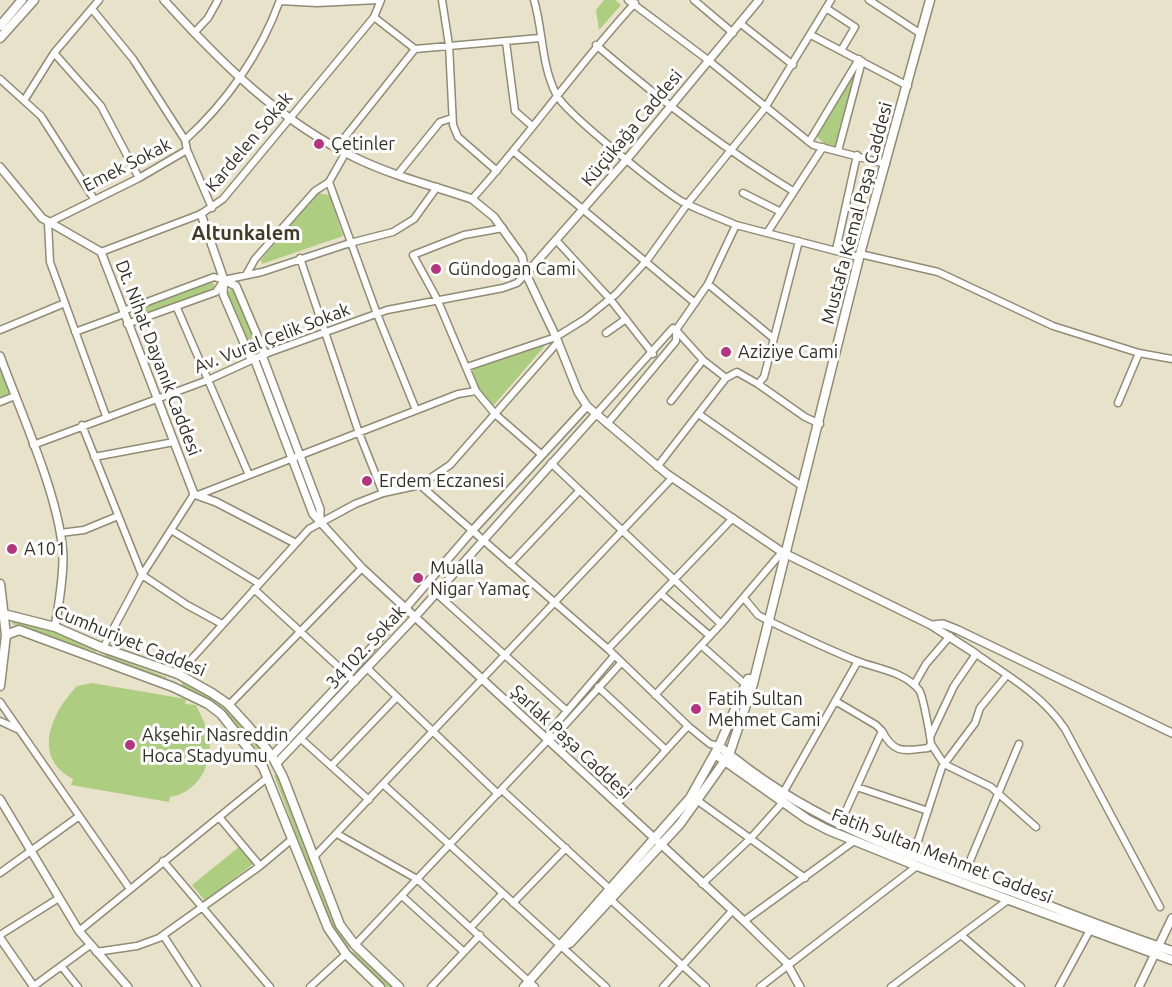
<!DOCTYPE html>
<html>
<head>
<meta charset="utf-8">
<style>
	body { margin:0 }
	canvas { display:block; background:#e9e2ca }
</style>
</head>
<body>
<canvas width="1172" height="987"></canvas>
<script>
const ctx = document.querySelector('canvas').getContext('2d');
ctx.lineJoin = 'round';
function fill(path, color) { ctx.fillStyle = color; ctx.fill(path, 'evenodd'); }
function stroke(path, color, width, dash) { ctx.strokeStyle = color; ctx.lineWidth = width; ctx.lineCap = dash ? 'butt' : 'round'; ctx.setLineDash(dash || []); ctx.stroke(path); }
function label(font, color, halo, rows, align = 'center') {
  ctx.font = font + ' Ubuntu,sans-serif'; ctx.lineWidth = 6; ctx.setLineDash([]); ctx.textBaseline = 'middle'; ctx.strokeStyle = halo; ctx.fillStyle = color; for (const [text, x, y, turn = 0] of rows) {
    ctx.save(); ctx.translate(x, y); ctx.rotate((+turn || 0) * Math.PI / 180); ctx.textAlign = isNaN(turn) ? turn : align; if (halo) ctx.strokeText(text, 0, 0); ctx.fillText(text, 0, 0); ctx.restore();
  }
}
fill(new Path2D(`
	M604,0H615L621,5L599,30L596,10Z
	M857,68L835,147L824,143L816,136Z
	M317,193L330,195L343,236L262,264L261,260Z
	M209,281L214,284V291L134,319V310Z
	M232,288L260,348V352L255,355L252,354L226,294Z
	M543,343L544,347L493,406L479,390L472,369Z
	M262,363L295,449L293,450L259,364Z
	M0,364L15,396L0,402Z
	M12,619L43,628L96,649V652L12,624Z
	M105,654L166,677V679L104,657Z
	M182,682C211,692 256,728 266,757H264L217,704L182,686Z
	M92,683L186,699L185,704L196,705C200,714 205,723 208,732C215,761 200,792 170,797L169,802L71,785L73,779C31,757 52,712 77,686Z
	M274,775H277L331,917L351,946L349,948L331,925L324,909Z
	M239,847L253,864L205,901L192,885Z
	M353,951L392,987H386L352,956Z`), '#adcd81');
const minor = new Path2D(`
	M442,0L449,45L453,125L458,137L497,171
	M534,0C543,30 541,64 556,94C565,113 660,188 681,201C698,210 718,217 736,225L859,257
	M628,0L708,60L813,145L886,164
	M694,0L733,33
	M869,0L921,34
	M280,1L317,3L378,0
	M826,8L855,27L842,49
	M92,9L133,59L185,140
	M374,17L415,49
	M741,24L793,65
	M194,33L208,18L218,0
	M811,35L908,86
	M506,42L515,111L532,126
	M596,45C659,99 722,148 793,191
	M54,53L101,106L139,178
	M0,79L41,116L94,199
	M25,99L54,53L99,0
	M809,142L859,59
	M337,147L415,49L540,38
	M187,150L212,208
	M513,151L695,303
	M838,151L862,61
	M398,174L440,122L452,118
	M329,182L377,314L416,410
	M743,193L779,211
	M472,199C529,136 577,66 635,3
	M503,228L464,235L413,255L437,299L476,391L495,414L542,455
	M767,233L823,147
	M556,240L610,299L653,354
	M836,250L857,155
	M101,252L201,214L223,199L374,17L381,0
	M860,254L938,272L1053,326L1139,353L1172,359
	M300,258L359,433L383,493
	M246,275L255,259L315,191L329,182L346,152
	M708,284L773,338
	M177,308L249,475
	M123,311L214,277L224,280L262,272L350,243L393,232L414,219L437,187
	M127,324L216,292L224,280
	M0,330L65,303
	M676,330L703,360L726,378
	M75,332L124,314
	M606,333L626,319
	M467,367L556,337L585,319L616,294L648,259L688,203L765,108L831,0
	M758,384L805,417L820,424
	M671,401L703,360
	M0,402L15,396
	M1118,403L1139,353
	M596,414L673,328L676,330L708,284L736,225
	M700,415L803,487
	M106,416L50,262L48,223L139,178L187,150L185,140C227,102 261,53 280,0
	M607,424L676,341V330
	M82,425L142,575L187,605L222,624
	M33,445L208,380L265,354L387,310L503,288L517,283L526,274
	M94,457L174,442
	M551,463L721,624
	M657,467L726,378L737,372L758,384L764,377L799,241
	M420,485L608,649L688,726L710,744L719,746
	M198,495L458,394L476,391
	M171,530L258,583
	M60,533L84,530L118,516
	M510,564L579,491
	M254,589L355,682
	M436,593L567,711
	M661,594L710,636
	M744,598L758,615L769,621C798,635 827,649 857,661C878,669 905,672 919,690C923,695 930,735 931,744L928,748C903,751 894,754 882,731
	M702,646L746,685
	M103,648L142,575L194,494
	M608,649L733,518
	M614,656L550,731L547,741L555,736L621,663
	M367,668L498,794
	M178,674L309,529L355,504L383,493L420,485L450,465L558,342
	M914,685L926,664L950,636
	M598,687L666,750
	M655,695L721,624L782,552
	M0,702L130,889
	M837,702L876,725L882,731L839,826
	M229,705L362,568
	M0,721L17,729
	M930,737L954,686L976,654C1009,676 1043,696 1065,729L1160,907
	M300,738L369,800
	M931,744L944,764L991,787L1036,827
	M331,766L397,697
	M384,785L606,987
	M857,787L928,811
	M502,790L611,890
	M783,793L858,661
	M698,801L805,878
	M617,804L688,726
	M219,817L260,866
	M337,834L417,879L535,987
	M913,856L942,767L975,723L980,708L1007,675
	M313,858L672,478
	M163,861L270,987
	M0,873L78,817
	M964,875L1019,744
	M702,884L750,839L783,802
	M402,896L464,952
	M611,900L706,987
	M513,903L566,848
	M744,921L854,841
	M471,927L502,894
	M79,931L267,778
	M0,935L59,898
	M163,935L197,987
	M961,935L1021,987
	M355,945L547,741
	M96,952L137,946L159,938L260,866L291,840
	M62,967L78,987
	M34,986L90,945
	M310,987L346,954
	M431,987L480,935
	M663,987L732,911
	M760,987L917,866
	M891,987L1008,900
	M1059,987L1090,930`);
const tertiary = new Path2D(`
	M164,0C220,62 279,121 356,158C393,176 434,186 472,199L494,217L522,256L526,274L556,337L578,392L587,406L667,474L782,552L931,625L976,654
	M0,167L42,218L101,252L194,494L216,502L295,543
	M201,214L224,280L223,294L251,359
	M526,274L627,159L759,0
	M224,280L236,286L265,354
	M262,355L320,509V522
	M0,356C20,411 62,502 63,558C63,581 59,604 55,627
	M254,358L313,514L362,568L744,921L786,962L800,987
	M932,625L943,624L958,630L1172,733
	M272,756L347,676L472,531L587,406
	M276,764L415,617L596,414
	M0,799L79,931L128,987
	M0,938L34,987
	M1139,987L1172,918`);
const secondary = new Path2D(`
	M0,26L22,0
	M0,38L34,0
	M0,584L6,635
	M0,613L55,627L103,648L178,674L212,693L228,704L249,727L272,756L283,777L340,925L355,945L399,987
	M0,686L6,635L19,630L173,687L208,704L221,714L263,767L328,928L346,954L380,987
	M719,746C808,822 902,852 1010,891C1064,911 1117,933 1172,951
	M715,754L807,819L828,830L917,866L1172,960
	M562,946L570,943L680,824L729,755L753,684L860,254L930,0
	M524,987L690,798L719,746L748,679H753`);
stroke(minor, '#918b75', 9);
stroke(tertiary, '#918b75', 10);
stroke(secondary, '#918b75', 11);
stroke(minor, '#fff', 6);
stroke(tertiary, '#fff', 7);
stroke(secondary, '#fff', 8);
for (const [x, y, r, color] of [
	[319,144,6,"#b5347f"],
	[436,269,6,"#b5347f"],
	[726,352,6,"#b5347f"],
	[367,481,6,"#b5347f"],
	[12,549,6,"#b5347f"],
	[418,578,6,"#b5347f"],
	[696,709,6,"#b5347f"],
	[130,745,6,"#b5347f"]
]) { const dot = new Path2D(); dot.arc(x, y, r, 0, 2 * Math.PI); ctx.fillStyle = color; ctx.fill(dot); stroke(dot, '#fff', 2); }
label('18px', '#322f26', '#fff', [
	["Küçükağa Caddesi",632,128,-50],
	["Kardelen Sokak",249,142,-50],
	["Emek Sokak",127,165,-27],
	["Mustafa Kemal Paşa Caddesi",857,213,-75],
	["Av. Vural Çelik Sokak",272,338,-21],
	["Dt. Nihat Dayanık Caddesi",158,358,69],
	["Cumhuriyet Caddesi",130,641,22],
	["34102. Sokak",366,647,-47],
	["Şarlak Paşa Caddesi",571,742,43],
	["Fatih Sultan Mehmet Caddesi",942,856,21]
]);
label('18px', '#322f26', '#fff', [
	["Çetinler",331,144],
	["Gündogan Cami",448,269],
	["Aziziye Cami",738,352],
	["Erdem Eczanesi",379,481],
	["A101",24,549],
	["Mualla",430,568],
	["Nigar Yamaç",430,589],
	["Fatih Sultan",708,699],
	["Mehmet Cami",708,720],
	["Akşehir Nasreddin",142,735],
	["Hoca Stadyumu",142,756]
], 'left');
label('bold 20px', '#413c28', '#fff', [
	["Altunkalem",246,233]
]);
</script>
</body>
</html>
